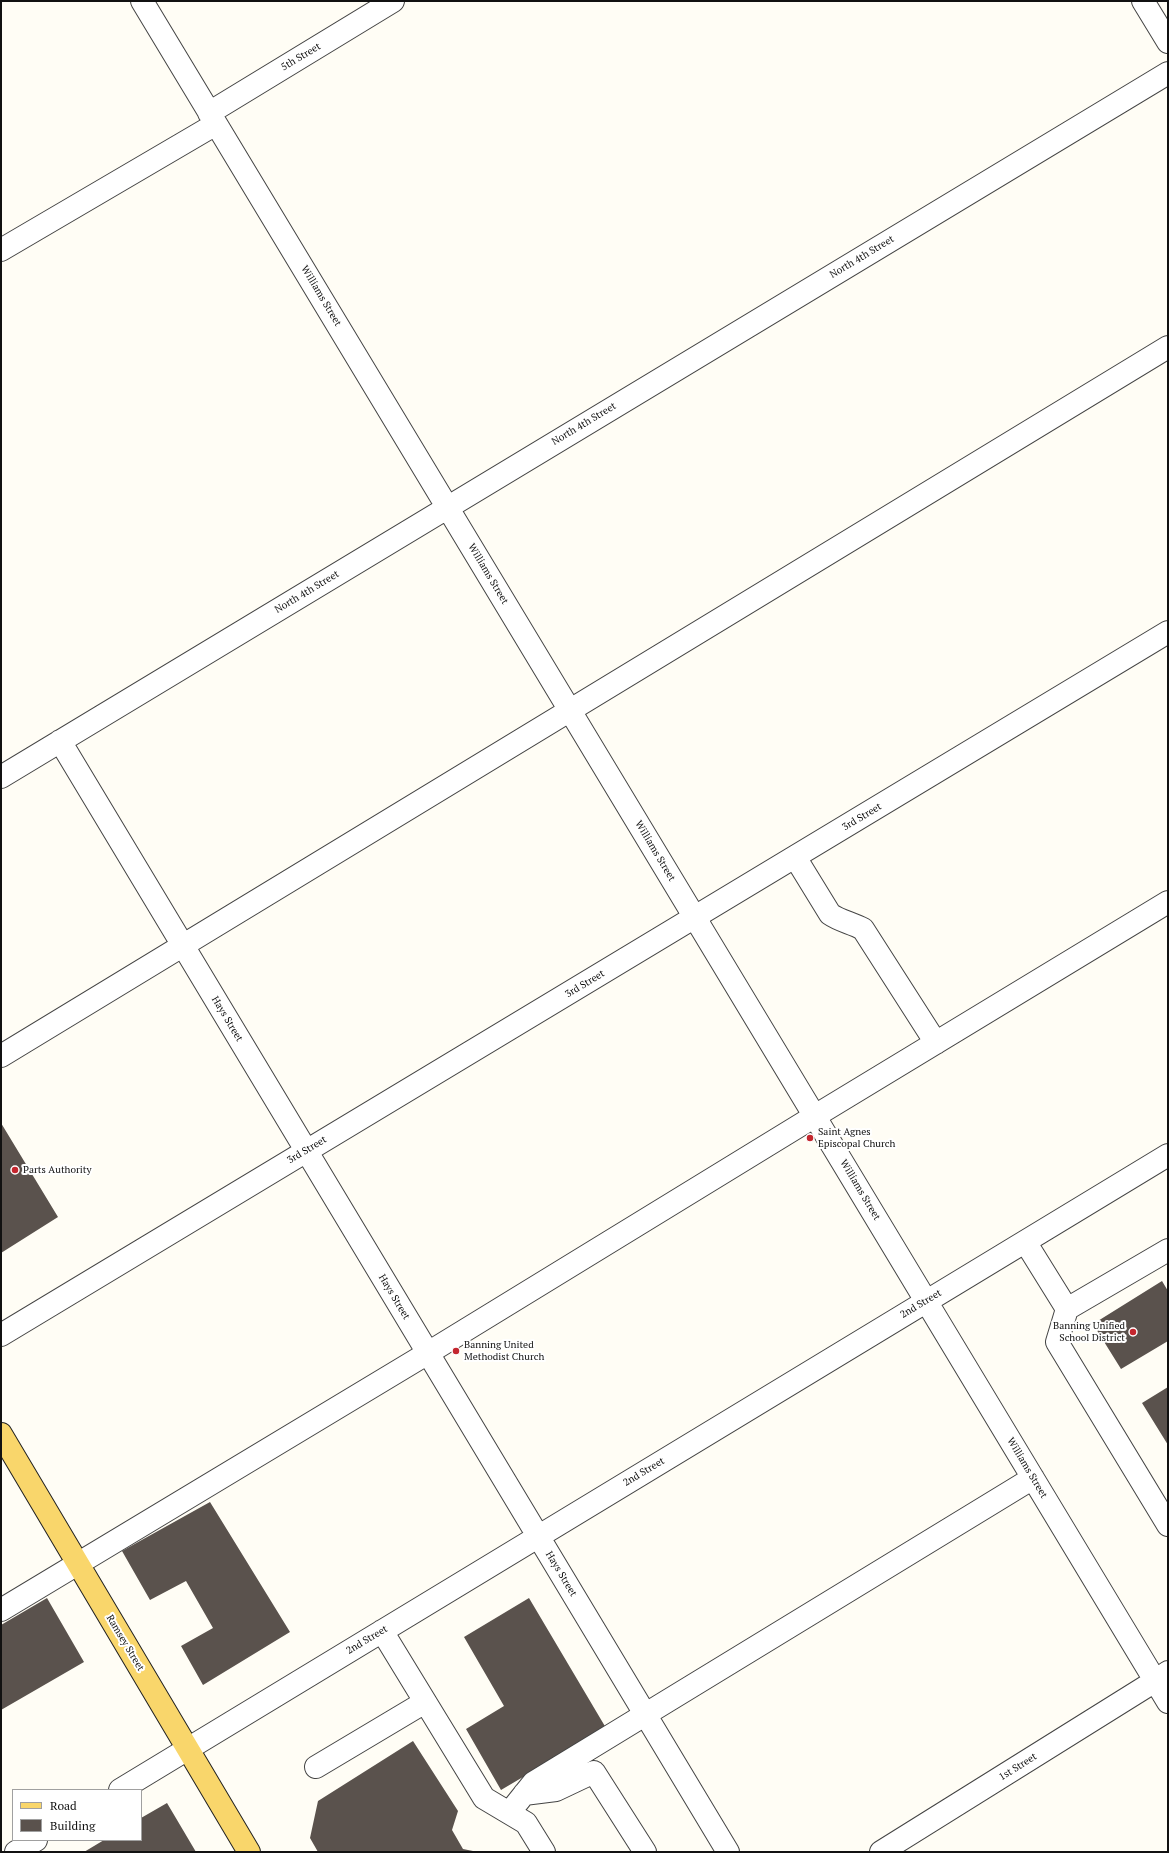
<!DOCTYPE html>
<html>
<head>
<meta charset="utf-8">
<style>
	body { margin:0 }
	#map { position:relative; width:1169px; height:1853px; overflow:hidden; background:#fffdf5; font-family:"PT Serif",serif }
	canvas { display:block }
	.frame { position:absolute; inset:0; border:2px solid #111; pointer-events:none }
	.legend { position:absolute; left:12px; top:1789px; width:130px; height:52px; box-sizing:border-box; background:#fff; border:1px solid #a0a0a0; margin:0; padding:5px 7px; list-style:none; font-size:12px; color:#111 }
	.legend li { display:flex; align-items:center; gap:8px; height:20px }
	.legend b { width:20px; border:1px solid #a0a0a0 }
</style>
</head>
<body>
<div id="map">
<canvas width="1169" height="1853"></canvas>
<div class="frame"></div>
<ul class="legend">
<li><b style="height:5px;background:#f9d66b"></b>Road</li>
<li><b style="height:11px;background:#5a524d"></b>Building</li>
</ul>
</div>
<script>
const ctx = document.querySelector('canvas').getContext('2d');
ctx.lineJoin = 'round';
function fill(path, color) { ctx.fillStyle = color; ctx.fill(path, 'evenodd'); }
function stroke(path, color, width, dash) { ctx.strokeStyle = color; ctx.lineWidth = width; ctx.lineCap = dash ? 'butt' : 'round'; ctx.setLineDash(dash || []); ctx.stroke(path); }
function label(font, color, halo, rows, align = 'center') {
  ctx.font = font + ' "PT Serif",serif'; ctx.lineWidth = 4; ctx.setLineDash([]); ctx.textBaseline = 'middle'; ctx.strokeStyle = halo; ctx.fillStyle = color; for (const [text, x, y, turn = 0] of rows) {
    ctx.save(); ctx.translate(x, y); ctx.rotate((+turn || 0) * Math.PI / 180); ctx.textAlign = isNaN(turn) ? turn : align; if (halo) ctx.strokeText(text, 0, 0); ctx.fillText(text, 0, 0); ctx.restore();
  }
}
fill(new Path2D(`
	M1,1123L58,1217L1,1253Z
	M1162,1281L1168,1291V1341L1121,1369L1093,1324Z
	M1168,1387V1445L1142,1403Z
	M210,1502L290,1632L203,1685L181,1646L213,1628L186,1581L150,1600L122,1551Z
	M47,1598L84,1662L1,1710V1625Z
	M529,1598L606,1728L501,1790L466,1729L504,1706L464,1637Z
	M413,1741L458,1811L452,1830L463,1849L478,1852H318L310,1838L318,1801Z
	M167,1803L196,1852H84L104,1840H141V1818Z`), '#5a524d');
const minor = new Path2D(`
	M142,1L1168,1702
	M1143,1L1168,42
	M209,113L393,1
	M1,250L216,124
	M60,741L728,1852
	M1,777L1168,73
	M795,857L830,914C840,921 852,923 863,929L936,1043
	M1,1056L1168,347
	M1026,1243L1067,1309
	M1168,1250L1067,1309L1057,1342L1168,1525
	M1,1335L1168,632
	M1,1610L428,1353L815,1116L1168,902
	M382,1631L484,1798L526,1823L544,1852
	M316,1767L425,1702
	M120,1790L1168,1155
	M524,1794L556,1790L594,1772L645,1852
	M509,1813L533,1783L1033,1478
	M16,1852L36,1840
	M881,1852L1155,1681L1168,1672`);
const major = new Path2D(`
	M1,1434L249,1852`);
stroke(minor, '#444', 24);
stroke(major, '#222', 24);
stroke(minor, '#fff', 22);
stroke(major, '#f9d66b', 22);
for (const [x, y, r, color] of [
	[810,1138,4,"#c4262e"],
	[15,1170,4,"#c4262e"],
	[1133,1332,4,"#c4262e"],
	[456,1351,4,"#c4262e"]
]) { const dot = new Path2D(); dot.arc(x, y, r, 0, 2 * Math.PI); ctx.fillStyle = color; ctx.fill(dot); stroke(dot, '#fff', 1.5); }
label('10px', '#111', '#fff', [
	["5th Street",301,57,-31],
	["North 4th Street",862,257,-31],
	["Williams Street",321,296,59],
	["North 4th Street",584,424,-31],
	["Williams Street",488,574,59],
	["North 4th Street",307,592,-31],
	["3rd Street",862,817,-31],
	["Williams Street",655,851,59],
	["3rd Street",585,984,-31],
	["Hays Street",227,1019,59],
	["3rd Street",307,1150,-31],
	["Williams Street",860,1190,59],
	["Hays Street",394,1297,59],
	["2nd Street",921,1304,-31],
	["Williams Street",1027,1468,59],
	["2nd Street",644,1472,-31],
	["Hays Street",561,1574,59],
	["2nd Street",367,1640,-31],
	["Ramsey Street",125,1643,59],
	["1st Street",1018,1767,-32]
]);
label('10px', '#111', '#fff', [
	["Saint Agnes",818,1132],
	["Episcopal Church",818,1144],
	["Parts Authority",23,1170],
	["Banning Unified",1125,1326,"right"],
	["School District",1125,1338,"right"],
	["Banning United",464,1345],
	["Methodist Church",464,1357]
], 'left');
</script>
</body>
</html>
